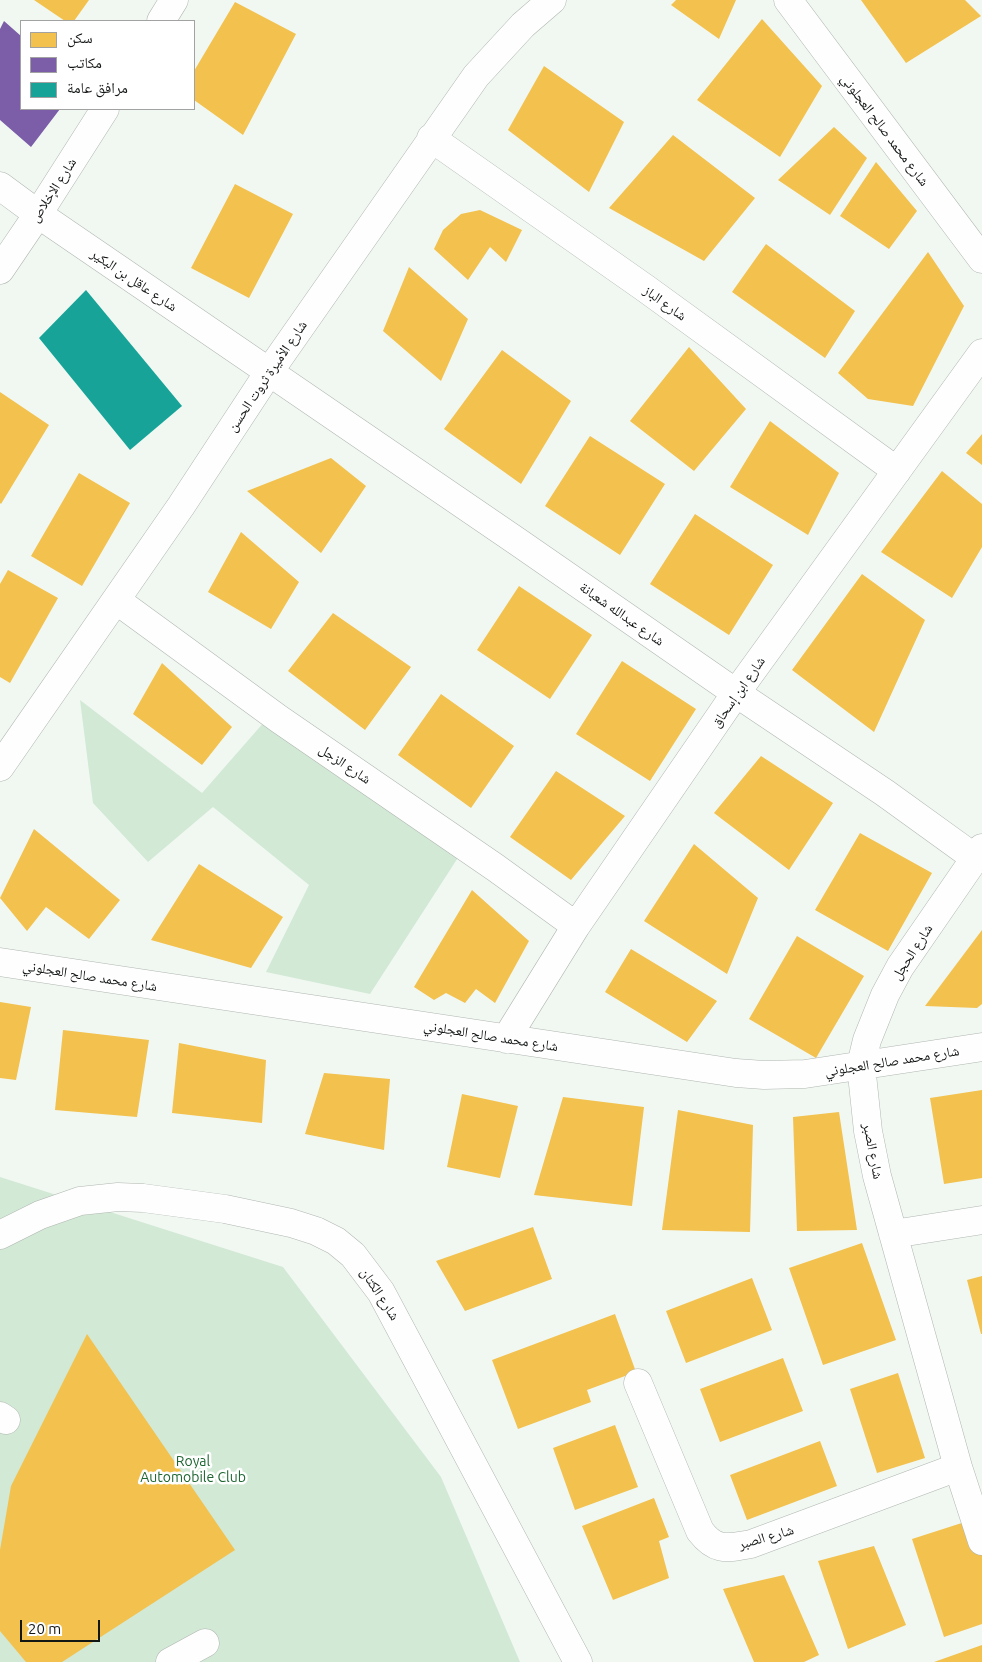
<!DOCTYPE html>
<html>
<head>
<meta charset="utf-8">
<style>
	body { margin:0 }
	#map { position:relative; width:982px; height:1662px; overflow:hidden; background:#f1f8f2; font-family:Ubuntu,"Noto Naskh Arabic",sans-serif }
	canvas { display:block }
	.legend { position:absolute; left:20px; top:20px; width:175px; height:90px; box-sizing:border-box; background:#fff; border:1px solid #a1a2a1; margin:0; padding:6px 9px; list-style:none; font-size:15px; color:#131714 }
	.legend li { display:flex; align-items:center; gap:10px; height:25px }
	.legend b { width:25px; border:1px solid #a1a2a1 }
	.scale { position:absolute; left:20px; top:1620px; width:80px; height:22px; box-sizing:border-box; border:2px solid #131714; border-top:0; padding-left:6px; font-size:15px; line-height:18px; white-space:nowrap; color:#131714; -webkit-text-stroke:4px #fff; paint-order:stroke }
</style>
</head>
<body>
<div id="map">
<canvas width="982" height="1662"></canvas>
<ul class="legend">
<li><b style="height:14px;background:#f2c14e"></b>سكن</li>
<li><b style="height:14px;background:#7b5ea7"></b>مكاتب</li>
<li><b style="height:14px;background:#17a398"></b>مرافق عامة</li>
</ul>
<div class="scale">20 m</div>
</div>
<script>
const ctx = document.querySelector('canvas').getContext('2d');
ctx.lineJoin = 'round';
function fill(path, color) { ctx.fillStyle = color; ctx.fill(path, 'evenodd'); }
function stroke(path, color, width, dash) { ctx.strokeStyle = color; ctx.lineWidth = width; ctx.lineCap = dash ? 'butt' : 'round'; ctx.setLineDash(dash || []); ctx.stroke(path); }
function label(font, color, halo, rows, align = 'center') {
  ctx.font = font + ' Ubuntu,"Noto Naskh Arabic",sans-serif'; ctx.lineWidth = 5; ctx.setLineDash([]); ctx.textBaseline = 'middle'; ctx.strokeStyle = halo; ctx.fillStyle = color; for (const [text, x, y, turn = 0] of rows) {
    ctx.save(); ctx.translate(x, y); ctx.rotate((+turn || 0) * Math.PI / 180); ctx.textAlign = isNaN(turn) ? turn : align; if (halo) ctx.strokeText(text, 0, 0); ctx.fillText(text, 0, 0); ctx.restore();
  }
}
fill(new Path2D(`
	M80,700L202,793L265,721L461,853L370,994L266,972L309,885L213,807L148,862L93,803Z
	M0,1177L283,1267L441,1477L520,1662H0Z`), '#d2e9d5');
fill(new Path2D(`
	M34,0H89L74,21H65Z
	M676,0H736L719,39L671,5Z
	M861,0H965L981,16L906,63Z
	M235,2L296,34L243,135L194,100V71Z
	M762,19L822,86L780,157L697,100Z
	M544,66L624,122L589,192L508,130Z
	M834,127L867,158L830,215L778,180Z
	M673,135L755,198L704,261L609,208Z
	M876,162L917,211L889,249L840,216Z
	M235,184L293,214L249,298L191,268Z
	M480,210L522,230L506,262L490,247L468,280L434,249L443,230L461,214Z
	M766,244L855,311L825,358L732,292Z
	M928,252L964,306L913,406L868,399L838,373Z
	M409,267L468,319L441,381L383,331Z
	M689,347L746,409L694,471L630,421Z
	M502,350L571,401L521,484L444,429Z
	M0,392L49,425L1,504L0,503Z
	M770,421L839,473L808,535L730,487Z
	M982,434V465L966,453Z
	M590,436L665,484L620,555L545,506Z
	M331,458L366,486L321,553L247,491Z
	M942,471L982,504V547L952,598L881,552Z
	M79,473L130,503L82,586L31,556Z
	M695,514L773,565L729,635L650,584Z
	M241,532L299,582L271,629L208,592Z
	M8,570L58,598L10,683L0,677V584Z
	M862,574L925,620L874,732L792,670Z
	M519,586L592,635L550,699L477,650Z
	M333,613L411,667L365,730L288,671Z
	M622,661L696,709L650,781L576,734Z
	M162,663L232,727L202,765L133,714Z
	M441,694L514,746L471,808L398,755Z
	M761,756L833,803L789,870L714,813Z
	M556,771L625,816L571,880L510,837Z
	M34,829L120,900L89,939L46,907L27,931L0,898Z
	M860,833L932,873L888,951L815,910Z
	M694,844L758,898L727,974L644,921Z
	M199,864L283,917L251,968L151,940Z
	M472,890L529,941L495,1003L476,989L465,1003L446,993L434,1000L414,987Z
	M982,930V1004L977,1008L925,1006Z
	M797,936L864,976L816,1058L749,1019Z
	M631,949L717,1001L687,1042L605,992Z
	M0,1002L31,1007L16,1080L0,1078Z
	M63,1030L149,1040L137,1117L55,1110Z
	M179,1043L266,1060L262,1123L172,1113Z
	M324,1073L390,1079L384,1150L305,1134Z
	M982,1090V1178L944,1184L930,1098Z
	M462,1094L518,1106L500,1178L447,1167Z
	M563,1097L644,1107L632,1206L534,1195Z
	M678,1110L753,1125L750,1232L662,1230Z
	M839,1112L857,1230L797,1231L793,1117Z
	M533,1227L552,1279L465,1311L436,1261Z
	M862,1243L896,1340L823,1365L789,1268Z
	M982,1276V1334H981L967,1280Z
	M752,1278L772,1330L686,1363L666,1311Z
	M615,1314L636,1372L587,1390L591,1402L518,1429L492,1360Z
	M87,1334L235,1550L62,1662H26L0,1631V1550L11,1486Z
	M783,1358L803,1411L720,1442L700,1389Z
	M898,1373L925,1458L877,1473L850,1389Z
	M615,1425L638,1487L575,1510L553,1448Z
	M820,1441L837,1486L747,1520L730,1475Z
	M654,1498L669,1537L659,1541L669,1578L613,1600L582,1526Z
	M971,1520L982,1554V1624L944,1637L912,1539Z
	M874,1546L906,1625L848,1649L818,1561Z
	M784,1575L819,1655L804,1662H754L723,1589Z
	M982,1645V1662H934Z`), '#f2c14e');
fill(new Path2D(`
	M4,21L21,36V109H60L31,147L0,120V29Z`), '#7b5ea7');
fill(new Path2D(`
	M86,290L182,406L130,450L39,338Z`), '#17a398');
const minor = new Path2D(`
	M788,0L982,259
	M161,21L174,0
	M431,138L645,288L897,471
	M0,186L38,214L518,542L736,693L885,793L975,858
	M0,270L38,214L105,109
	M116,600L279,719L496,868L576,926
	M0,767L181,506L269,372L476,76L523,25L552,0
	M982,848L900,967L885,995L867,1040L861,1065L868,1131L877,1176L958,1467L982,1541
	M0,962L736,1073L764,1075L805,1074L982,1047
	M506,1039L576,926L736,693L982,353
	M893,1234L982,1220
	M0,1235L40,1215L80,1201L118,1197L143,1198L225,1209L291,1223L316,1231L336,1241L353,1255L381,1292L578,1662
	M638,1383L700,1531C716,1552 727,1548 751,1544L958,1467
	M0,1416L6,1420
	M170,1662L205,1643`);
stroke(minor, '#b1b6b2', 29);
stroke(minor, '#fdfefd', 28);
label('14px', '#131714', '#fff', [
	["شارع محمد صالح العجلوني",885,130,53],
	["شارع الإخلاص",53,190,-57],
	["شارع عاقل بن البكير",134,280,34],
	["شارع الباز",665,303,36],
	["شارع الأميرة ثروت الحسن",267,376,-56],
	["شارع عبدالله شعبانة",622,614,35],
	["شارع ابن إسحاق",738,692,-55],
	["شارع الزجل",345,764,34],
	["شارع الحجل",912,952,-57],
	["شارع محمد صالح العجلوني",90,976,9],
	["شارع محمد صالح العجلوني",491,1036,9],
	["شارع محمد صالح العجلوني",892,1061,-9],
	["شارع الصبر",873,1151,79],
	["شارع الكتان",380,1294,57],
	["شارع الصبر",766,1537,-16]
]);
label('14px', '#1d6631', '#fff', [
	["Royal",193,1461],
	["Automobile Club",193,1477]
]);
</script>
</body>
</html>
